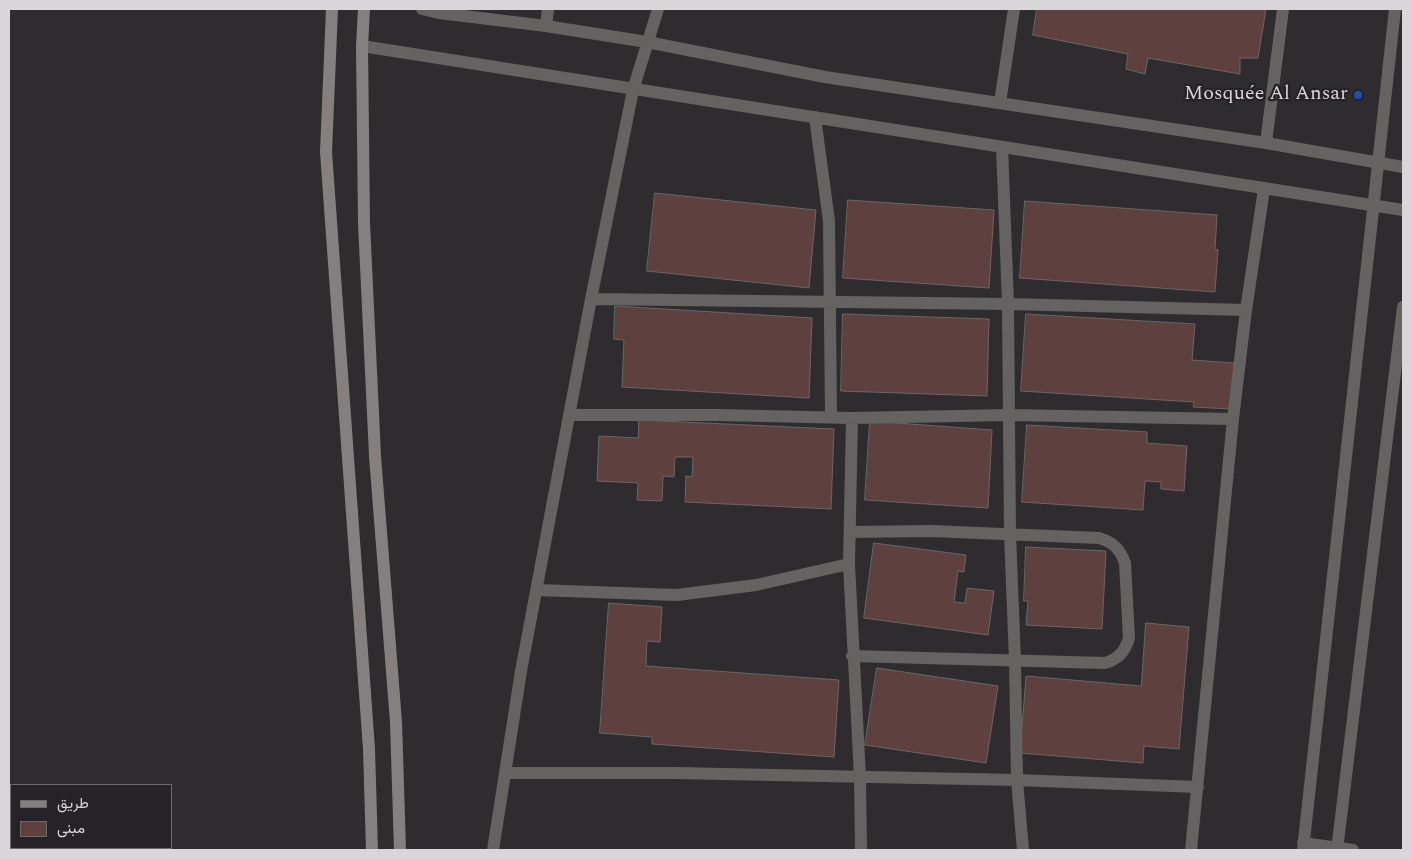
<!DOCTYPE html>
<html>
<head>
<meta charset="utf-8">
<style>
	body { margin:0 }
	#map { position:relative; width:1412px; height:859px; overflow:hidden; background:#2f2c2f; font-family:Spectral,Vazirmatn,serif }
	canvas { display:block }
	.frame { position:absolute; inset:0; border:10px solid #d8d6d8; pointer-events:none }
	.legend { position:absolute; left:10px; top:784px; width:162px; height:65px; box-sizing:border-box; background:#262226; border:1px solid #6d6a6d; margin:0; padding:6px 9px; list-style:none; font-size:15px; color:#d8d6d8 }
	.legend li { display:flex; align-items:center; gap:10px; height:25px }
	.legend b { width:25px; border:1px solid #6d6a6d }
</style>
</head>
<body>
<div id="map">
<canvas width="1412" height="859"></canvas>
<div class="frame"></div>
<ul class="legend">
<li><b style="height:6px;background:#858080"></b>طريق</li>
<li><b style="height:14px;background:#5e403e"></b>مبنى</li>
</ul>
</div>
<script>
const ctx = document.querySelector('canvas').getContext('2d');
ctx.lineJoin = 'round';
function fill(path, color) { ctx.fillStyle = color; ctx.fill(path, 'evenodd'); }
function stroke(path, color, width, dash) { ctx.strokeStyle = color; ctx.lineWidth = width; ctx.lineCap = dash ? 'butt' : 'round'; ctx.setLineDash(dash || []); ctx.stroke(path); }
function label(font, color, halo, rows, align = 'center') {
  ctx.font = font + ' Spectral,serif'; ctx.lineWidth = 4.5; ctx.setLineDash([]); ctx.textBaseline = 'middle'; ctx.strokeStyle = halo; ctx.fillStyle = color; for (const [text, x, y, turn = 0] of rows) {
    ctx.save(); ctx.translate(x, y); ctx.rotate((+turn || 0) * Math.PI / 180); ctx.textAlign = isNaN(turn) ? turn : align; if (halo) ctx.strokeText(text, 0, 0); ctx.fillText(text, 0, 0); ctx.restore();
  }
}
const building = new Path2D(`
	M1037,9H1266L1258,58H1240V74L1148,58L1145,74L1126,69L1128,54L1033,35Z
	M655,193L816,210L809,288L647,271Z
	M848,200L994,210L989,288L843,278Z
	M1025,201L1217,215L1215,249L1218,250L1215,292L1020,278Z
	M615,306L812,318L809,398L622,387L624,340L614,339Z
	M843,314L989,319L987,396L841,391Z
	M1026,314L1195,324L1192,360L1234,363L1231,409L1193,407L1194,402L1021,391Z
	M639,420L834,429L831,509L685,502L686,476L692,477L693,457H675L674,477L663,476L662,501L637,500L638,483L597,481L599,436L638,438Z
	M870,421L992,430L988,508L865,500Z
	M1027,425L1147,432V443L1187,446L1184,491L1161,489V482L1145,481L1143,510L1022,502Z
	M874,543L966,555L964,572L958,571L954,602L965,603L967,588L994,591L988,635L864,618Z
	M1026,547L1106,551L1102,629L1026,625L1028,601H1024Z
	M609,603L662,607L660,642L647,641L646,666L839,680L834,757L652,744V737L600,733Z
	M1146,623L1189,627L1179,749L1144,746L1143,763L1020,753L1026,676L1141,686Z
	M877,668L998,686L986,763L865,745Z`);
fill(building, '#5e403e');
stroke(building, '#6c6665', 1);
stroke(new Path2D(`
	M422,9L439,13L546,26L647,42L825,77L1266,143L1403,167
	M546,26L548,9
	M362,46L1403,210
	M1000,103L1014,9
	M815,117L829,221L831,417
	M1266,143L1283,9
	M1002,147L1008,304L1010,534L1015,660L1017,780L1023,850
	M591,299L1008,304L1246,310
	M570,415H719L852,418L1009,415L1233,419
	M852,418L849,564L860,777L861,850
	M850,532L931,531L1099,538C1113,542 1120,549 1125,563L1129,638C1125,651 1119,659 1105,663L852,656
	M537,590L677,595L756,585L849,564
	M505,773H676L1017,780L1198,787
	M1303,843L1353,850
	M493,850L521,671L591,299L633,90L658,9
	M1191,850L1233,419L1246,310L1264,189
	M1303,850L1395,9
	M1337,850L1403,307`), '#656362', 12);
stroke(new Path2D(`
	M332,9L326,152L369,749L372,850
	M364,9L362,46L364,223L375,456L396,722L400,850`), '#858080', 12);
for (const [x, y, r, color] of [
	[1358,95,5,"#1a4fb4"]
]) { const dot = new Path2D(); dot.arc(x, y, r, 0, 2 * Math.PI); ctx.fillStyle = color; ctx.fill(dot); stroke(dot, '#262226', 2); }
label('20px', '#d8d6d8', '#262226', [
	["Mosquée Al Ansar",1348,95]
], 'right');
</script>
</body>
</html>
